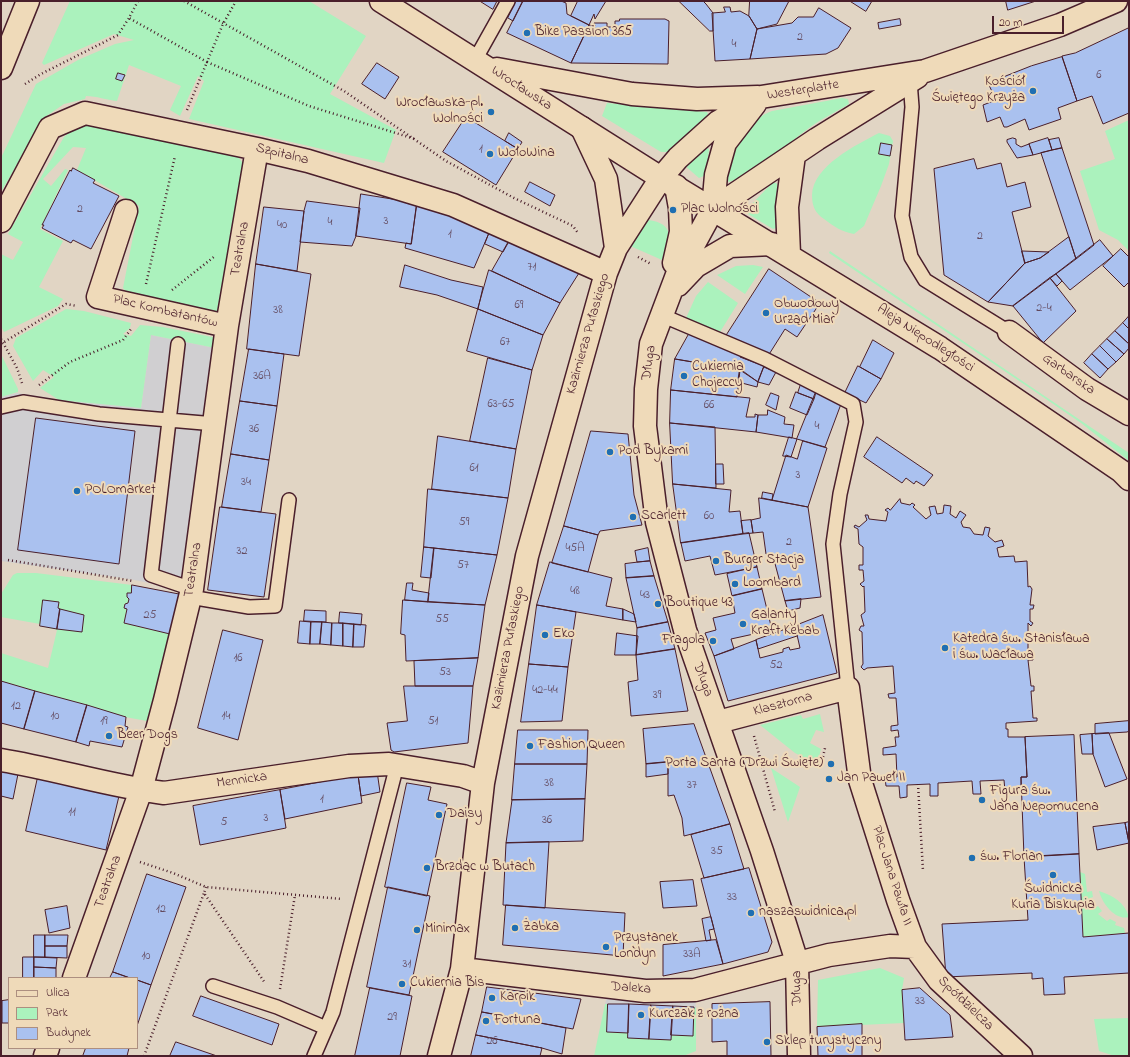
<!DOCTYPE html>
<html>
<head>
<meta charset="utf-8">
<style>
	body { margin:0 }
	#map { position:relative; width:1130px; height:1057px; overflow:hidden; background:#e1d5c4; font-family:"Indie Flower",sans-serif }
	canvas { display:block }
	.frame { position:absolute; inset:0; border:2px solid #4a1f2b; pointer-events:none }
	.legend { position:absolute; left:8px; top:977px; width:130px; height:72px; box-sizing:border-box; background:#efdab9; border:1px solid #ad8f80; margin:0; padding:5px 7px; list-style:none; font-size:12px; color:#4a1f2b }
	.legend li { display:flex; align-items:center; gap:8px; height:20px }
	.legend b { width:20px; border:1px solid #ad8f80 }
	.scale { position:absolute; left:992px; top:16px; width:72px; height:18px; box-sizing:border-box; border:2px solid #4a1f2b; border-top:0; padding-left:5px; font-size:12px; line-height:14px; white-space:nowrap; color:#4a1f2b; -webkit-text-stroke:3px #efdab9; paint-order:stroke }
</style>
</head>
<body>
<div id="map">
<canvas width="1130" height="1057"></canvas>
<div class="frame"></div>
<ul class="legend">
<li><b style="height:5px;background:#efdab9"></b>Ulica</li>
<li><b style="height:11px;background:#abf2bd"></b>Park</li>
<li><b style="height:11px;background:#aac1ef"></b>Budynek</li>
</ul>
<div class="scale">20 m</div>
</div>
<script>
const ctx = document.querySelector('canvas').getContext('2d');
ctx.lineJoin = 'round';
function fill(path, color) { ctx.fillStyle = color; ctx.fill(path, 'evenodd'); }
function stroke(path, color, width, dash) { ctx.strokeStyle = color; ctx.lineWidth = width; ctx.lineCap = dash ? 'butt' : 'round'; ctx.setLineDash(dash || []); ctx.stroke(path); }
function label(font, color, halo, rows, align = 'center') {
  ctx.font = font + ' "Indie Flower",sans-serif'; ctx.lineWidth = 4; ctx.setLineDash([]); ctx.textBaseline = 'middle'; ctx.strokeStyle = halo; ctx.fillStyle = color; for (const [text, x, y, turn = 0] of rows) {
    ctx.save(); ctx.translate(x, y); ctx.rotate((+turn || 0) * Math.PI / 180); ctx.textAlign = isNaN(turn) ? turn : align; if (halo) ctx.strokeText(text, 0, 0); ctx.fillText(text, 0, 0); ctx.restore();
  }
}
fill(new Path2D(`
	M151,335L215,348L180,589L129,579L1,561V397L17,393L59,400L141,408Z
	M607,997H695L696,1008L605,1004Z`), '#d0cfd1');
fill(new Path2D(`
	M70,1H309L366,36L330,94L396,130L384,163L189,119L204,81L198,76L180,116L170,110L181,86L129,65L117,101C106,100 97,96 86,96L85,99L64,104L45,117L1,192V158L36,84L78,60L115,44L134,40L114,34L44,65L42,63Z
	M842,98L848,99L849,104C836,112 821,119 809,128C783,147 760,172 729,182L724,178C725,171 725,163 728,157C738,137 752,118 772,111Z
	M607,103L707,112L709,116L708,120L668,152H661L602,116Z
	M1129,120V251L1118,240L1099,230L1080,171L1115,159L1105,131Z
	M85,124H97L234,152L246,167L217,312L160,306L132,299L123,288L139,206L77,170L86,148L73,147L43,179L51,186L65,169L68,170L40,229L63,241L39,287L63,299L58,306L4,332L1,326V254L13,260L23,242L8,234L64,137L72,130Z
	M879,133L890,136L893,141L889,164L881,186L864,226L854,234C842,232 833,226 824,219C815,213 812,206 812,195C813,166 856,145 879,133Z
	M707,146L709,150L706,175L699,178L684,165Z
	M773,182L778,184L776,198L779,227L773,229L748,214V208Z
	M648,220C675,223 672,241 662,260L628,245L640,223Z
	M830,251L1123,449L1129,453V461L1081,423L1043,397L829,253Z
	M753,265L763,267L745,294L717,275L736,266Z
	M708,282L738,303L720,332L686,318L696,296Z
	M66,309L84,311L131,323L130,328L123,334L131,336L140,325L163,327L217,338L215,348L151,335L141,408L59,400L40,388L54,377L43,370L33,381L13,346L16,338Z
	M1,354L18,389V392L1,397Z
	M17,573H36L132,585L131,593L127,594V597L129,599L128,603L125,604L124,608L127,609L124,623L170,634L147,721L125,717L1,681V653L48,668L57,630L40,626V624L1,617V594L13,575Z
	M820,714L824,732L816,730L810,743L821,749L817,764L795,753L760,725L801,715L803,719Z
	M771,768L800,787L788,822Z
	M1080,872L1085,874L1087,892L1092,891L1093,897L1090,898L1095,908L1098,906L1102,911L1098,914L1107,921L1110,919L1116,922L1115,925L1124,928L1125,933L1083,937Z
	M1099,891C1114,896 1124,902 1129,917C1115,921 1102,903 1099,891Z
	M880,968L904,978L902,990L904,1023L817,1027L818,980Z
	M605,1004H608L607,1032L628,1033V1038L671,1035L692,1036L694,1007L696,1008V1051L683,1056H594Z
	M1129,1018V1056H1115L1099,1051L1094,1019Z`), '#abf2bd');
const building = new Path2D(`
	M480,1H497L493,9Z
	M516,1H523L513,21L508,18Z
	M523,1H561L566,3L567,14L589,25L571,63L507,33Z
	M578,1H606L595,19L594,14L589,25L571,16Z
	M679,1H703L706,4L713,13V31H710Z
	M750,1H789L777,24L757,29L749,16Z
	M850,1H872L866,11Z
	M1006,1H1036L1008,10Z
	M724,7H730L731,12L740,11L749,16L757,29L750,59L715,61L712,13L725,12Z
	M819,8L851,28L838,48L826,54L750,59L757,29L792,23L798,17H813Z
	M620,19H665L669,21L668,64L571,63L589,25L595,26L594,23H607V27H615V21H619Z
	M900,19L901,25L879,29L878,23Z
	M1129,28V113L1103,124L1092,96L1077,101L1062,56L1075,53Z
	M1062,57L1077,101L1058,108L1061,119L1029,130L1025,119L1007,127H1004L1000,117L987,122L983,105L996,100L988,83L1031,66Z
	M377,63L399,77L385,99L362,84Z
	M118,73L125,75L122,81L116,79Z
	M466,117L518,149L496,185L443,152Z
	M509,133L522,142L518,149L505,141Z
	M1013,138L1016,139V144L1021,147L1029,144L1033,155L1017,158L1007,142V140Z
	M1048,138L1052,150L1033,155L1029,144Z
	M1059,138L1062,148L1052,150L1049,140Z
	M881,143L892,145L890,156L879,154Z
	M1062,148L1094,245L1076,259L1041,153Z
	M974,159L977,169L1001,163L1007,187L1025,182L1031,207L1012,212L1025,263L988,302L944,275L934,169Z
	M73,168L95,180L93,183L119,196L91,249L73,240L71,243L42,228L44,225H42L70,170L71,171Z
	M530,182L555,195L550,206L525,192Z
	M361,194L417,203L411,244L356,236Z
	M307,201L360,208L356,236L352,246L300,242L304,211Z
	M417,203L492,226L474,268L405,248L406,243L411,244Z
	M264,207L304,211L297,271L256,264Z
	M492,226L512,236L503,252L485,244Z
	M512,236L579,273L560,303L492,271Z
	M1069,237L1076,259L1013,306L988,302L1025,263L1040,258Z
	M1100,240L1113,256L1070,290L1056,274Z
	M1121,249L1129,257V282L1124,287L1103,266Z
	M1022,251L1049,252L1040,258L1025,263Z
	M256,264L311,274L299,356L247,349Z
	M405,265L451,280L483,287L478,309L437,295L400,287Z
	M769,269L820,303L797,337L785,329L768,356L726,336Z
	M489,270L560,303L543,335L478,309Z
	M1056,274L1062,281L1057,286L1050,278Z
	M1050,278L1076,311L1043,343L1013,306Z
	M478,309L543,335L532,370L467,351Z
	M1129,316V329L1123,323Z
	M1123,323L1129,329V344L1115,331Z
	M1115,331L1129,344V348L1124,354L1107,339Z
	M689,334L741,355L740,357L764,366L758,382L740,370L675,359Z
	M1107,339L1124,354L1116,362L1100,346Z
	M873,340L894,353L881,379L860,367Z
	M1100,346L1116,362L1108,369L1092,354Z
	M249,349L284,354L277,406L240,401Z
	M1092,354L1108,369L1100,378L1084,363Z
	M488,358L532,370L516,449L470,441Z
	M675,359L740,370L737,397L671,390Z
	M858,366L881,379L866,403L845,393Z
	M764,367L776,372L769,385L758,382Z
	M740,369L758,382L757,387L738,382Z
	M801,384L816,392L814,399L798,393Z
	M671,390L750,398L746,417H755V414L758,415L756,432L670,423Z
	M796,392L814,399L807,415L790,408Z
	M816,392L841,404L825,447L797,439Z
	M771,393L779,396L776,410L766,405Z
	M240,401L277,406L269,460L231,454Z
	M768,410L785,417L784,424L794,425L792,438L756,432L758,415H767Z
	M36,418L135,431L119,564L18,550Z
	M670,423L715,427L716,488L673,484Z
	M591,431L628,434L634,495L642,525L600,531L598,535L564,526Z
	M438,436L516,449L508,498L432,489Z
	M789,437L797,439L791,457L783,456Z
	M877,437L933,475L924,486L916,481L914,484L906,478L902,483L864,457Z
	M803,441L827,448L808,507L772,500L786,455L797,459Z
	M231,454L269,460L261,512L222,507Z
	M716,464H723L724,484H716Z
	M673,484L731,490L729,512L740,511L743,534L681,543Z
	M428,489L508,498L497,555L424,547Z
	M763,492L773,494L772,500L762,498Z
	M759,498L808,507L821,597L785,601L774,560L766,554L763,532L753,533L751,520L760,518Z
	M900,499L901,503L910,505L912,503L915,505L913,507L926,519L931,515L929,507L935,506L937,514L943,513L944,505L951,506L950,514L956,518L960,511L966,515L961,522L963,527L970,528L974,534L983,535L985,527L990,528L988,536L995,542L1002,540L1004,546L997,548L999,557L1014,556L1015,562L1027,561L1028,587L1030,586L1032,589L1030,605H1034L1033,609H1030V621L1033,623L1031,626L1028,623V655H1032L1033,660H1028L1031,686H1034V691H1031L1033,718H1037V721L1006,723V729H1008V737H1025L1027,777H1021V790L1005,791L1004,780L980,781L981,794H973L972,781L938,783V796H930V784L907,785V797L900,798L899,786H886L885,778L897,777L896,754L883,755V748L896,746L895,737H899L898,730L891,731V726L898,725L896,698H889L888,694L895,693L893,666L867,668L864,670L861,667L863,664L862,632L859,630L861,626H864L861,615L865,612L864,586L863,587L860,584L864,581L863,570H859V565H863V547L859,544L858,529L854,527L855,525L859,527L867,520L865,515H868L869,519L886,521L888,512L885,510L888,508L890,510Z
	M220,507L276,514L264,597L208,590Z
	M751,520L753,533L743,534L741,521Z
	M564,526L598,535L588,572L552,563Z
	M749,533L757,567L715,575L710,556L685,561L681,543Z
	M424,547L434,548L431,578L421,577Z
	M434,548L497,555L485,605L428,602Z
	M648,548L650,561L637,562L635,551Z
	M650,561L654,576L626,578L625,564Z
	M550,562L612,578L606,606L623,609V620L537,605Z
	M757,567L762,589L732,596L727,574Z
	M654,576L668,622L637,628L626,578Z
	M407,583H413L412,590L429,593L428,602L405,600Z
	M132,585L179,594L170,634L124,623L127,609L124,608L125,604L128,603L129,599L127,597V593H131Z
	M762,589L772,630L731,639L734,649L714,656L705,633L716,630L713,618L735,613L732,596Z
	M801,599L800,608L788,611L785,601Z
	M43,600L59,602L58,608L60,609L57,629L40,626Z
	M403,600L485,605L478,658L406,661L405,635L401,634Z
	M537,605L576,612L568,667L529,664Z
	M60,609L84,615L82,632L57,629Z
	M623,609L634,614L636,622L623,620Z
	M305,610L326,611V622L304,621Z
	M340,612L362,614L361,625L339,623Z
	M823,615L837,673L728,701L714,656L756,640L760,658L783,652V649L789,647L790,650L800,648L795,626Z
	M300,621L311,622L310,644L298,643Z
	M311,622H322L320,644H310Z
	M322,622L332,623L331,645L320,644Z
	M668,622L675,649L636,655L637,628Z
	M332,623H343V646L331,645Z
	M343,623L354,624L353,647L343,646Z
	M354,624L366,625L364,647H353Z
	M795,626L797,636L758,649L756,640Z
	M223,630L263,640L238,740L198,728Z
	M617,633L638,636L636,655H615Z
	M675,649L688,711L631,716L628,682L638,680L636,655Z
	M478,658L473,686H415L414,661Z
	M529,664L568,667L562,721L521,722Z
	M1,681L35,691L24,729L1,723Z
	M404,686H473L468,743L394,752L391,750L387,723L407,721Z
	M35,691L87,705L76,742L24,729Z
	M87,705L126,717L125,726L128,727L122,747L90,741L89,746L76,742Z
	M1129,721V731L1127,732L1095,734V724Z
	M694,724L730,824L684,836L682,818L674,795L668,796V762L646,764L643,729Z
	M518,730H588L587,764H515Z
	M1109,733L1127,779L1105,787L1093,754L1092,734Z
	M1092,734L1093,754H1082L1080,735Z
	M1074,735L1079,854L1024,857L1021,777H1027L1025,737Z
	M668,762V774L646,777V764Z
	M515,764H587L585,799L512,800Z
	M1,771L18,774L13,799L1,796Z
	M377,771L380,792L361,796L358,775Z
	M358,775L362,803L285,819L280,790Z
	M38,777L119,796L106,850L26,831Z
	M407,783L431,787L428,800L447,804L427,896L385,887Z
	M280,790L286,828L200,845L193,806Z
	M585,799L583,841L506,843L512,800Z
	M1129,822V843L1125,823Z
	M1125,823L1129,843L1097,850L1093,827Z
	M730,824L744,869L704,878L691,835Z
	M549,842L545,908L503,905L506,843Z
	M1079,854L1083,937L1129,933V973L1064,977L1065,994L1044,995L1043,978L1032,979V973L946,977L942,924L1028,920L1024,857Z
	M749,868L772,942L768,952L723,964L701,879Z
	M147,874L186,887L151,985L137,980V978H130L113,972Z
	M693,880L697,906L663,908L660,882Z
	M388,887L430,896L409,995L367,987Z
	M506,905L625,913L623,956L503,945Z
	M67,906L70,928L49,933L45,910Z
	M711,917L714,929L709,930L711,940L706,941L702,919Z
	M34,935H45V957H34Z
	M45,935H68L67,946H45Z
	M716,940L723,964L663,976V945Z
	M45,946H67V958L45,957Z
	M23,957H34V978H23Z
	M34,957L57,958L56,968L34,967Z
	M34,967L56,968V978H34Z
	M113,972L130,978H110Z
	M137,980L151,985L137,1026Z
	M487,987L581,999L573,1029L482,1012Z
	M370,988L412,996L400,1056H355Z
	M920,988L950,1015L953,1037L905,1040L902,990Z
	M201,996L279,1024L272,1045L193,1016Z
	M9,1000V1023H2V1001Z
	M770,1002L771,1056H727V1041L712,1042V1004Z
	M608,1004H629L628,1033L607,1032Z
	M629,1004L651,1005L649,1039L628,1038Z
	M651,1005L673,1006L671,1040L649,1039Z
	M673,1006L694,1007L693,1036L671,1035Z
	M482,1012L566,1028L562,1054L542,1048L476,1035Z
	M862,1024V1056H818L817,1027Z
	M476,1035L542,1048L540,1056H471Z
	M176,1042L217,1056H170Z
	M86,1048H129L127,1056H83Z`);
fill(building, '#aac1ef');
stroke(building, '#4a1f2b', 1);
const lane = new Path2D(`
	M475,60L508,1
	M910,81L912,107L902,216L911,257L925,280L1009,332
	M661,315L765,359L853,404L856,422L840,494L833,544L848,688
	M178,344L151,575L192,589
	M1,407L23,402L99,414L215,424
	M190,597L249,607L275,606L289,500
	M213,986L277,1007L326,1028
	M314,1056L333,1012L397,765`);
const street = new Path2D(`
	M582,128L606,179L616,248
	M713,209L677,275L651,344L646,389L645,426L657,522L685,630L762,851L797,962L799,1056
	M126,211L98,297L227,326
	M1,221L50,128L85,113L257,149L308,161L453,205L606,273
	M674,263L681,232L680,208L676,186
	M678,285L696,266L730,246L772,244
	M1009,332L1087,389L1129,414
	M718,722L848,688L860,780L898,900L915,947L939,980L1021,1056
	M1,760C56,769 109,786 164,793L349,766L389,764L463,776L483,783
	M462,969L645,991L695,990L829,955L890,946L915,947
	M74,978L141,790L165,700L192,589L227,326L257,149
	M45,1056L48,1048
	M439,1056L462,969L483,783L527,556L606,273L616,248L661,178`);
const secondary = new Path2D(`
	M381,1L661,178L940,348L1121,471L1129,479
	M1,68L28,1
	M497,69L632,94L697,99L758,97
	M661,178L678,158L718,122L761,97L925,71L1060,25L1116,1
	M713,209L817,139L917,77
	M713,209L716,175L725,143L755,104
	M789,254L787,207L794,155`);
stroke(lane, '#4a1f2b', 16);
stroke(street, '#4a1f2b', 25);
stroke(secondary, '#4a1f2b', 25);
stroke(new Path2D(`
	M138,1L129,18L207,62L223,24L236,1
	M184,1L344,91L446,161L514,198L573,226L578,233
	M25,84L41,74L118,35L129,18
	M187,110L207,62L309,106L415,139
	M638,257L651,264
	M146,284L175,156
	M172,290L215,256
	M1,339L17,368L22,383
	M1,344L66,304L77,306
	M39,385L70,362L123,340L131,329
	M8,560L133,581
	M754,736L775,812
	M823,757L825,748
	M918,784L923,871
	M140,862L173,873L206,887L342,899
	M206,887L204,893L265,983
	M280,989L295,895
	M144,1056L204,893`), '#4a1f2b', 2.5, [1, 3]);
stroke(lane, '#efdab9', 13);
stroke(street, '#efdab9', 22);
stroke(secondary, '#efdab9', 22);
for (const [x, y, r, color] of [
	[527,33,4,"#1f6fb2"],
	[1033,91,4,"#1f6fb2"],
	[491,112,4,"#1f6fb2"],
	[490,154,4,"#1f6fb2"],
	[673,210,4,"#1f6fb2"],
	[766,313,4,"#1f6fb2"],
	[684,376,4,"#1f6fb2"],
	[610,452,4,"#1f6fb2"],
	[77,491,4,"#1f6fb2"],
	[633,517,4,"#1f6fb2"],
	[716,561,4,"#1f6fb2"],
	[735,584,4,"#1f6fb2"],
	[658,604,4,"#1f6fb2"],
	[743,624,4,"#1f6fb2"],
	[545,635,4,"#1f6fb2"],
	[713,641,4,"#1f6fb2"],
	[945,648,4,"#1f6fb2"],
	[109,736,4,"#1f6fb2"],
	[530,746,4,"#1f6fb2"],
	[831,764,4,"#1f6fb2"],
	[829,779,4,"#1f6fb2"],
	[982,800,4,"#1f6fb2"],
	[439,815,4,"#1f6fb2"],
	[972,858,4,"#1f6fb2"],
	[427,868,4,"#1f6fb2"],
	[1053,875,4,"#1f6fb2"],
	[751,913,4,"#1f6fb2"],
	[515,928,4,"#1f6fb2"],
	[417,930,4,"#1f6fb2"],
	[606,947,4,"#1f6fb2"],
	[402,984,4,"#1f6fb2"],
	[492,998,4,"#1f6fb2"],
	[641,1015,4,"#1f6fb2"],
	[486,1021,4,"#1f6fb2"],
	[767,1042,4,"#1f6fb2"]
]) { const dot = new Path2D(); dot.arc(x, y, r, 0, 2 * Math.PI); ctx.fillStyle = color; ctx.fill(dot); stroke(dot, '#efdab9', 1.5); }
label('12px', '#62485c', null, [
	["2",800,38],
	["4",734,45],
	["6",1099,76],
	["1",481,150],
	["2",80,210],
	["3",386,222],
	["4",330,223],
	["40",282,226],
	["1",450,235],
	["2",980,237],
	["71",532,268],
	["69",519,306],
	["2-4",1044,309],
	["38",278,311],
	["67",505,343],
	["36A",262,377],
	["63-65",501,405],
	["66",709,406],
	["4",817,427],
	["36",254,430],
	["61",474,469],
	["3",798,476],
	["34",246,483],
	["60",709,517],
	["59",464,523],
	["2",789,543],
	["45A",575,549],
	["32",242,552],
	["57",463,566],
	["48",575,592],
	["43",645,596],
	["25",150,616],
	["55",442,620],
	["16",238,659],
	["52",776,666],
	["53",445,673],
	["42-44",545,691],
	["39",657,696],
	["12",16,707],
	["10",55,717],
	["14",226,717],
	["19",104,722],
	["51",433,722],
	["38",549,784],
	["37",692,786],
	["1",322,800],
	["11",72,813],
	["3",266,819],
	["36",547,821],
	["5",224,823],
	["35",717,852],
	["33",732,898],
	["12",161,910],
	["33A",692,955],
	["10",146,957],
	["31",407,965],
	["33",920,1002],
	["29",392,1018],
	["26",492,1042]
]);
label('14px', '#4a1f2b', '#efdab9', [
	["Bike Passion 365",535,33],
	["Kościół",1025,83,"right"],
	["Świętego Krzyża",1025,99,"right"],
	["Wrocławska-pl.",483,104,"right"],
	["Wolności",483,120,"right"],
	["WołoWina",498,154],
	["Plac Wolności",681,210],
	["Obwodowy",774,305],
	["Urząd Miar",774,321],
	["Cukiernia",692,368],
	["Chojeccy",692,384],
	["Pod Bykami",618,452],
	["POLOmarket",85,491],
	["Scarlett",641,517],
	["Burger Stacja",724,561],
	["Loombard",743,584],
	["Boutique 43",666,604],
	["Galanty",751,616],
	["Kraft Kebab",751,632],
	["Eko",553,635],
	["Katedra św. Stanisława",953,640],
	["i św. Wacława",953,656],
	["Fragola",705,641,"right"],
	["Beer Dogs",117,736],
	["Fashion Queen",538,746],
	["Porta Santa (Drzwi Święte)",823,764,"right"],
	["Jan Paweł II",837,779],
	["Figura św.",990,792],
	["Jana Nepomucena",990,808],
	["Daisy",447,815],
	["św. Florian",980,858],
	["Brzdąc w Butach",435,868],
	["Świdnicka",1053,890,"center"],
	["Kuria Biskupia",1053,906,"center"],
	["naszaswidnica.pl",759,913],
	["Żabka",523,928],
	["Minimax",425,930],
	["Przystanek",614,939],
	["Londyn",614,955],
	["Cukiernia Bis",410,984],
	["Karpik",500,998],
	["Kurczak z rożna",649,1015],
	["Fortuna",494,1021],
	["Sklep turystyczny",775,1042]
], 'left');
label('14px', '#4a1f2b', '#efdab9', [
	["Wrocławska",521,89,33],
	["Westerplatte",803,91,-9],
	["Szpitalna",282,155,14],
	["Teatralna",241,249,-80],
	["Plac Kombatantów",165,312,13],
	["Kazimierza Pułaskiego",589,334,-74],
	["Aleja Niepodległości",925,339,33],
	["Długa",650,363,-82],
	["Garbarska",1068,375,35],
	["Teatralna",194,570,-81],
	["Kazimierza Pułaskiego",509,648,-79],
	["Długa",702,680,70],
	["Klasztorna",783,705,-15],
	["Mennicka",242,781,-8],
	["Plac Jana Pawła II",891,876,72],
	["Teatralna",109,882,-70],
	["Długa",798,988,-91],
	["Daleka",631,989,4],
	["Spółdzielcza",965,1004,44]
]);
</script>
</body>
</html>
